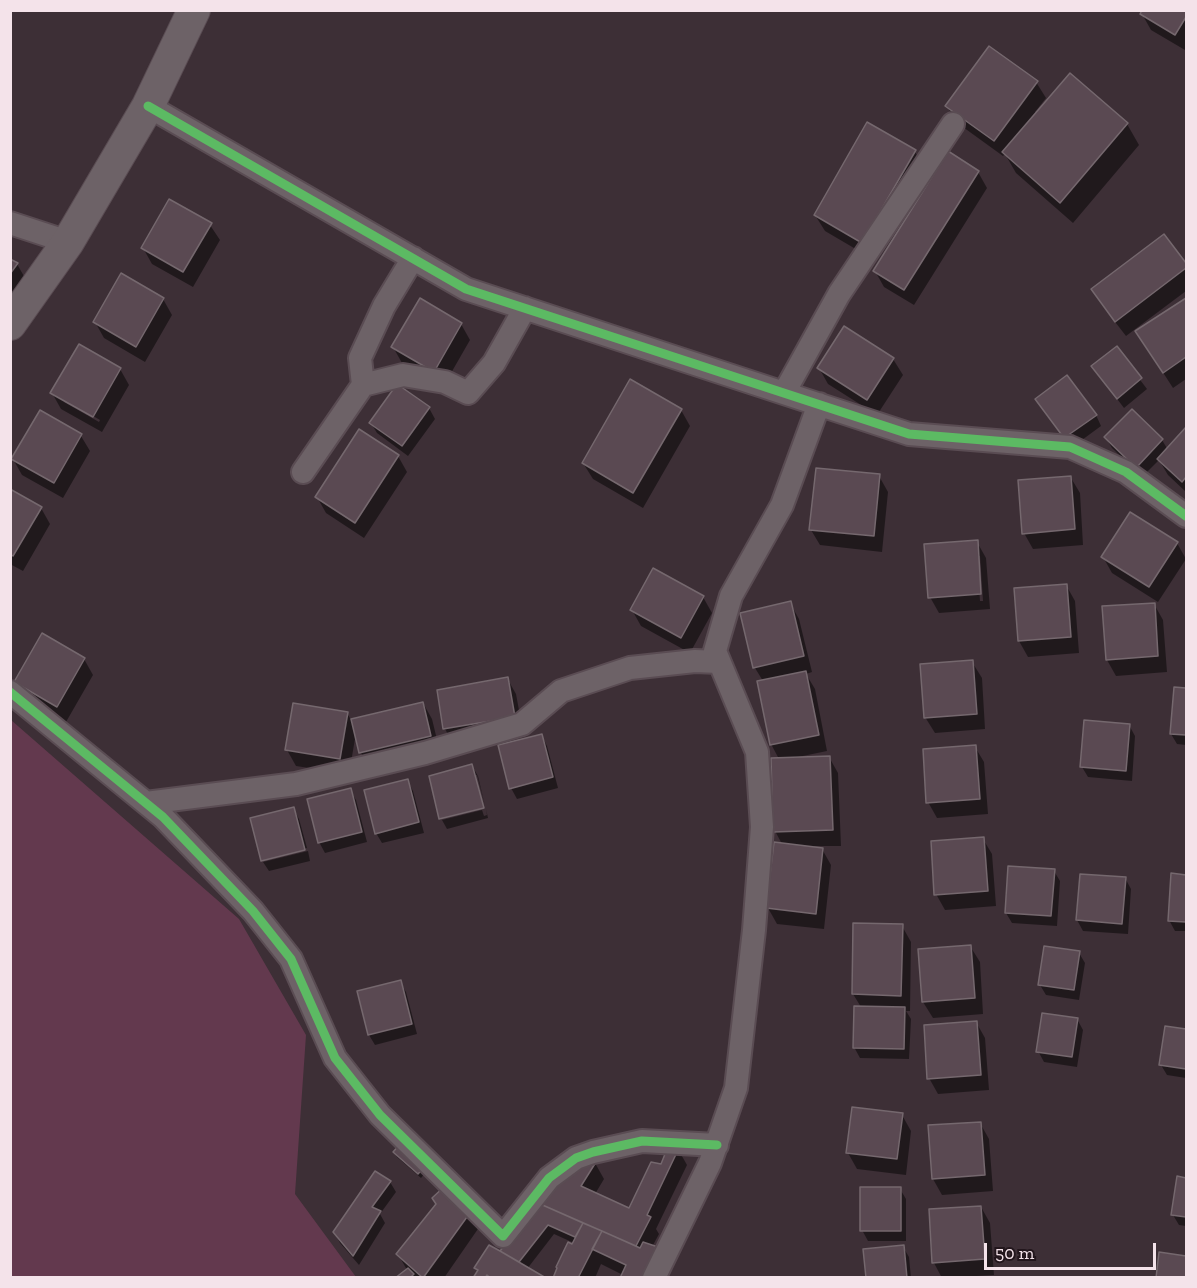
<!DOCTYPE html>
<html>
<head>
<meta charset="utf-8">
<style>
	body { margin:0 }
	#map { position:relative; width:1197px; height:1288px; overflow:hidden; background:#3d2f36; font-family:"Zilla Slab",serif }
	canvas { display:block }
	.frame { position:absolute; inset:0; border:12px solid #f4e3ea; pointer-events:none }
	.scale { position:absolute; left:984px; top:1243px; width:172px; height:27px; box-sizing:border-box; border:3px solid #f4e3ea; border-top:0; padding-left:8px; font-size:18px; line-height:21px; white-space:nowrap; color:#f4e3ea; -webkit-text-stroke:4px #22161c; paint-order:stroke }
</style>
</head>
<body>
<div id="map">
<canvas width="1197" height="1288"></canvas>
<div class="frame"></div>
<div class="scale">50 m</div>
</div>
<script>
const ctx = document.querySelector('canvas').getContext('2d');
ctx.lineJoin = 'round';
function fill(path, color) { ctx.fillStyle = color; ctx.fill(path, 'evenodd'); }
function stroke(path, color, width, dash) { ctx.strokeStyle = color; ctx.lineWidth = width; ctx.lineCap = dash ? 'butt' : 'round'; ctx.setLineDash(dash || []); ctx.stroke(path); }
fill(new Path2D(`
	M11,720L239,919L306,1035L295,1194L356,1277H11Z`), '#63394e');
fill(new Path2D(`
	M1144,10H1186V47L1185,50L1151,30L1142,14Z
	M1036,82L1046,98L1035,112L1037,113L1127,124L1139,145L1073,223L1016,173L1005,154L1003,156L956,122L947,106Z
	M915,152L924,167L871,258L825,231L815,215Z
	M978,172L987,188L914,305L884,287L875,271Z
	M210,225L220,240L193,287L152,264L143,248Z
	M1164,236L1186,266V291L1126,336L1102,305L1093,290Z
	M10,260L17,264L29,285L10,312Z
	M163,299L172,315L145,362L104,338L95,322Z
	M1186,299V379L1173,388L1137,332Z
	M461,324L470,340L443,387L402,363L393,347Z
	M844,328L893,359L903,375L877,415L828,384L819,368Z
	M1116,348L1147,389L1124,408L1093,367Z
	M120,369L129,385L102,432L61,409L52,393ZM64,399L100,420L99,422L64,402Z
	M429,408L435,419L408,456L377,433L371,423Z
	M681,410L690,426L643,508L593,479L583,463Z
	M1043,410L1096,415L1101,426L1071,448Z
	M1186,429V492L1168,475L1159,460L1142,477L1112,448L1106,438L1162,440L1168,450Z
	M81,436L90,451L63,498L22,475L13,459Z
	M398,456L407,472L364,538L326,513L317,497Z
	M879,476L888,492L882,552L820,545L811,530Z
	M1071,478L1080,493L1083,545L1033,549L1024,533Z
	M10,491L41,508L50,524L23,571L10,564Z
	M977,542L986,558L990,609L939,613L930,597ZM977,556H980L983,601H980Z
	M1177,543L1186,559L1158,602L1112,573L1103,557Z
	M1066,585L1075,601L1079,653L1028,657L1019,641Z
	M703,597L712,613L690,653L641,626L632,610Z
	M790,603L799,619L812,672L806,674L815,689L827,751L798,757V759L829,757L838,773L841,846H814V848L822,849L831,865L824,929L777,924L768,908L782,844L775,831L779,759L771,744L763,681L755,668L742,614Z
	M1154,604L1163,620L1167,672L1116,676L1107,660L1103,608Z
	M84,659L93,675L66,722L25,698L16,682Z
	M972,662L982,678L985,729L935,733L925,717Z
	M507,678L516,694L523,732L454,745L445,729L438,691Z
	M1175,689H1186V745L1177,744L1171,734Z
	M423,703L432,719L440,752L370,769L361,753L356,733L349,774L296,766L287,750L347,713L351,720Z
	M1129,725L1135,736L1132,781L1088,777L1082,767Z
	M542,736L547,746L558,788L517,799L511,788Z
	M975,747L984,762L988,814L937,818L928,802Z
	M472,766L478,776L485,806L477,775H474L441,817V820L430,777Z
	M407,780L413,791L424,833L382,843L376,833Z
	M350,790L356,800L367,842L325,853L319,842Z
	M293,808L299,819L307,848L263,859V862L252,819Z
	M486,809L488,818L447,829L442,820L482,810L484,816L487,815Z
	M983,839L992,854L996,906L945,910L936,894Z
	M308,851L310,861L269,871L263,862Z
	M1054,871L1060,881L1057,926L1012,923L1006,913Z
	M1081,875L1125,878L1131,889L1128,934L1083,931L1077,920Z
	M1173,875L1186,876V931H1175L1169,920Z
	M902,926L911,942L910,1011H906L911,1019L909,1059L860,1058L854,1047L861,1007L853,994Z
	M970,946L980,962L983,1014L933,1018L923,1002Z
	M1079,953L1085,963L1079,1000L1046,995L1040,985Z
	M400,982L406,992L417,1034L375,1045L369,1035Z
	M1077,1019L1083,1030L1077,1067L1044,1062L1038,1051Z
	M976,1022L985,1038L989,1090L938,1094L929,1078Z
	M1166,1028L1186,1031V1078L1167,1075L1161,1065Z
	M902,1115L911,1131L906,1175L857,1169L848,1153Z
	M980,1123L989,1139L993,1191L942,1195L933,1179L929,1127Z
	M678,1149L687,1165L656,1229L659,1234L652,1247L623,1275L601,1264L595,1278H554L574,1243L554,1234L527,1269L543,1278H474L478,1272L476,1268L500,1253L539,1204L595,1163L604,1179L595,1194L629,1210L662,1166Z
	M394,1152L427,1171L421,1178L397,1157Z
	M1178,1178L1186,1179V1226L1179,1225L1173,1215Z
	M390,1182L396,1192L380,1214L385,1223L359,1265L340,1243L334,1232Z
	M446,1187L480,1226L444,1278H416L414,1276V1278H398L407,1270L398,1254L437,1205Z
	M900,1189L906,1199V1241H868L862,1230Z
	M981,1207L990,1223L994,1275L942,1278L934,1263Z
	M903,1247L909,1257L911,1278H867Z`), '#0007');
const building = new Path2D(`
	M1142,10H1186V17L1175,35L1140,14Z
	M989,46L1038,81L994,141L945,106Z
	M1070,73L1128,123L1060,203L1002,152Z
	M867,122L916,150L862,243L814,215Z
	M948,151L979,171L904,290L873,271Z
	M169,199L212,223L183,272L141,248Z
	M1164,234L1186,263V268L1115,322L1091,289Z
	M10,259L18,263L10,274Z
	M121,273L164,298L136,347L93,322Z
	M420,298L462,323L434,372L391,347Z
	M1186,298V357L1163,373L1135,331Z
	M844,326L894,358L867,400L817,368Z
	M79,344L121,368L93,417L50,393Z
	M1117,346L1142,378L1117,399L1091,366Z
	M1067,375L1097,415L1064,438L1035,399Z
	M630,379L682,409L633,493L582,463Z
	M397,384L430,407L402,446L369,423Z
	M1132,409L1163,439L1136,468L1104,437Z
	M40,410L82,434L54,483L11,459Z
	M1186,427V477L1182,482L1157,459Z
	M359,429L399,455L355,523L315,497Z
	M816,468L880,474L874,536L809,530Z
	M1071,476L1075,529L1022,534L1018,480Z
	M10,489L42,507L13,556L10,554Z
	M1130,512L1178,542L1149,587L1101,557Z
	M978,540L981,594L928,598L924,544Z
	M653,568L704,596L681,638L630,610Z
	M1067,584L1071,637L1018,641L1014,588Z
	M791,601L804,656L753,668L740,613Z
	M1155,603L1158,656L1106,660L1102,606Z
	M42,633L85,658L57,707L14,682Z
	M973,660L977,714L924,718L920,664Z
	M806,671L819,735L770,745L757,681Z
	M508,677L515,717L443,729L437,690Z
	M1174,687L1186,688V735L1170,734Z
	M423,702L431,736L359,753L351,719Z
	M293,703L348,712L340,759L285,750Z
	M1084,720L1130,724L1126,771L1080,767Z
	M542,734L553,777L509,789L498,745Z
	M976,745L980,799L926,803L923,749Z
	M830,756L833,830L773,832L771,758Z
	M472,764L484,808L439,819L429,776Z
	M408,779L419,822L375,834L364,790Z
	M351,788L362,832L318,843L307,799Z
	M294,807L305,850L261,861L250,818Z
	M984,837L988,891L934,895L931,841Z
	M774,842L823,848L816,914L766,908Z
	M1008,866L1055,869L1051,916L1005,913Z
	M1171,873L1186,875V922L1168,921Z
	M1080,874L1126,877L1122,924L1076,920Z
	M853,923L903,924L901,996L852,994Z
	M971,945L975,998L922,1002L918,949Z
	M1044,946L1080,951L1074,990L1038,985Z
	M401,980L412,1024L368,1035L357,991Z
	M854,1006L905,1007L904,1049L853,1048Z
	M1042,1013L1078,1018L1072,1057L1036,1052Z
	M977,1021L981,1075L927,1079L924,1025Z
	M1165,1026L1186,1029V1069L1159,1065Z
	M852,1107L903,1113L897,1159L846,1153Z
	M981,1122L985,1175L932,1179L928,1125Z
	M401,1143L426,1165L418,1174L393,1152Z
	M679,1148L647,1215L651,1217L636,1246L538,1203L583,1159L596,1162L581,1186L629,1208L651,1162L661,1164L667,1149Z
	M375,1171L391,1181L372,1207L381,1211L353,1256L333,1232Z
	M1177,1176L1186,1178V1217L1171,1215Z
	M446,1185L472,1210L423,1278L396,1254L436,1204L432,1198Z
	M860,1187H901V1231H860Z
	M538,1203L583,1223L575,1237L548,1225L519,1262L500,1251Z
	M981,1206L985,1259L932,1263L929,1209Z
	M583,1223L602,1231L578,1278H553L557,1268L556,1267L568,1242L572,1244Z
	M602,1231L640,1248L643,1242L658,1247L644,1278H620L626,1265L592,1249Z
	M489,1245L500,1251L546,1278H491L487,1275L485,1278H473L478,1270L474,1268Z
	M904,1245L907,1278H866L863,1249Z
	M1159,1252L1186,1256V1278H1156Z
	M408,1268L414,1274L410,1278H395Z`);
fill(building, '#5a4952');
stroke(building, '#75686e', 1.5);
const minor = new Path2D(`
	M148,106L466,289L909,434L1070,447L1126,472L1186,516
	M10,223L68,242
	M363,385L360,358L384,306L413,258
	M784,393L839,294L953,124
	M303,472L363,385L403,375L445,382L468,393L494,363L525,308
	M10,692L163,817L253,911L291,959L335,1058L380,1115L503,1236L549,1178L576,1158L593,1152L642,1141L717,1145
	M146,803L296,784L425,753L522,724L561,691L630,668L695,661L719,662
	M654,1278L710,1163L736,1088L754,930L762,827L757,752L715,651L731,596L782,505L819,404`);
const secondary = new Path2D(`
	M10,324L68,242L148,106L194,10`);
stroke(minor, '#5a4c53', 26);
stroke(secondary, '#5a4c53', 34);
stroke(minor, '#6d6267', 22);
stroke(secondary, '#6d6267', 32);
stroke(new Path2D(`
	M148,106L466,289L909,434L1070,447L1126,472L1186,516
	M10,692L163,817L253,911L291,959L335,1058L380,1115L503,1236L549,1178L576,1158L593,1152L642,1141L717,1145`), '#5cba63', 9);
</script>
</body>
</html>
